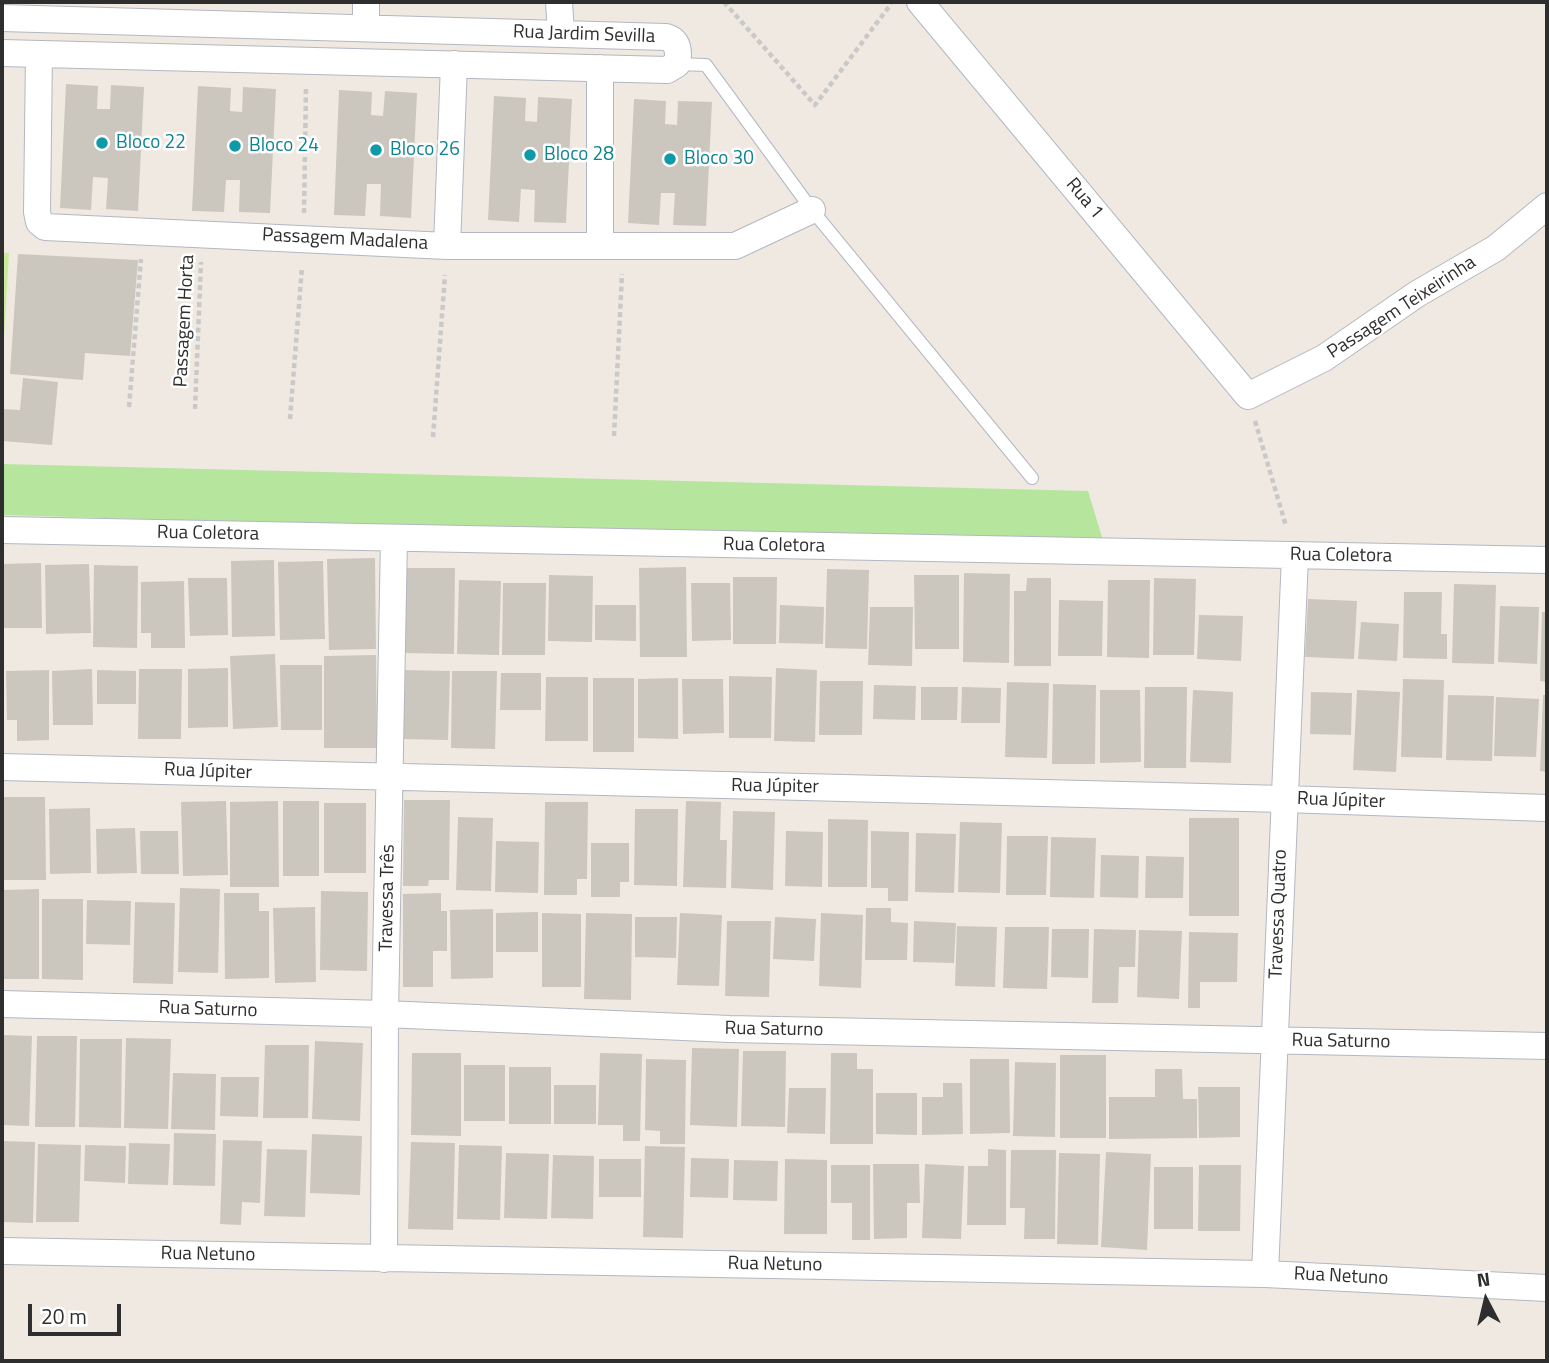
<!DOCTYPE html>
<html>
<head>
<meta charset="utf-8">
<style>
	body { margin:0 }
	#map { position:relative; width:1549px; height:1363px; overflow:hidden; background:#efe9e1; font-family:"Titillium Web",sans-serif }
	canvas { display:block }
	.frame { position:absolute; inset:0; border:4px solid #2e2e2e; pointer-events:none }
	.north { position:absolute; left:1451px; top:1265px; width:70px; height:70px; -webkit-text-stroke:5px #fff; paint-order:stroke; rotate:353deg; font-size:19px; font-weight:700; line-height:28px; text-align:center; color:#2e2e2e }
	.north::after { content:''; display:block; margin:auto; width:24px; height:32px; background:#2e2e2e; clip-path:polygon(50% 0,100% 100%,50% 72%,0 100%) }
	.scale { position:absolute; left:28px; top:1304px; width:93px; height:32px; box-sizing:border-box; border:4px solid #2e2e2e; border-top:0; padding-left:9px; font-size:21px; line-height:24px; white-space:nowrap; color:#2e2e2e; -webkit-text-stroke:5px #fff; paint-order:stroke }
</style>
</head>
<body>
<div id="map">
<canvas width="1549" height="1363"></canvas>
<div class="frame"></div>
<div class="north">N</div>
<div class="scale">20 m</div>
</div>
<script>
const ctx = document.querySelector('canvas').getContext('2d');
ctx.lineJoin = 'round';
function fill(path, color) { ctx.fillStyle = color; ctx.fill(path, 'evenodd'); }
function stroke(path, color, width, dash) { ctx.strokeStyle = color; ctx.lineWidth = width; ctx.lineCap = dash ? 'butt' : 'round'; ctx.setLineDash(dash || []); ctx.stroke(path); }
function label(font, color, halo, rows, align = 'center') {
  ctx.font = font + ' "Titillium Web",sans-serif'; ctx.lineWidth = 5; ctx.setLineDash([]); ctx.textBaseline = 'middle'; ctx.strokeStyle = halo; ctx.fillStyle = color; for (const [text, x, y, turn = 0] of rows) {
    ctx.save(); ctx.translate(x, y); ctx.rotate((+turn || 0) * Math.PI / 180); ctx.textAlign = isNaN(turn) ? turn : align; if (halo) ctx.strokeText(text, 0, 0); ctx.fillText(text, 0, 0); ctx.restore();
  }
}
fill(new Path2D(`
	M2,464L1088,491L1105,547L2,515Z`), '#b6e59e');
fill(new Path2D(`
	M2,253H9L2,371Z`), '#c9ec9a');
fill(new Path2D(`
	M66,84L98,86L97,109H110L111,85L144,87L138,211L106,209L108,178L93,177L91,210L60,208Z
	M198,86L231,88L230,111L242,112L243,87L276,89L270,213L239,212L240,180H226L224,212L192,211Z
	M339,90L372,92L371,115L383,116L385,91L417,93L411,218L380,216L381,184H367L365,216L334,215Z
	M494,96L526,98L525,121L537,122L538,97L572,99L566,223L534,222L535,190L521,189L519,222L488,220Z
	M634,99L666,101L665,124L677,125L678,101L712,102L706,226L673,225L675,193H661L659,225L628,223Z
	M18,254L138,260L130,356L85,353L83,380L10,374Z
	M23,378L58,382L52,445L2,441V409L20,410Z
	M375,558L376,649L329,650L327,559Z
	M274,560L275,636L232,637L231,561Z
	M323,561L325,639L280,640L278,562Z
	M41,563L42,628H2V564Z
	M89,564L91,633L46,634L45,565Z
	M94,565L138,566L137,648L93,647Z
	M686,567L687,657H640L639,568Z
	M403,568H455L454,654L402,653Z
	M827,569L869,570L867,649L825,648Z
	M964,573L1010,574L1009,663L963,662Z
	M549,575L593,576L592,642L548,641Z
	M914,575H959V649H915Z
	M733,577H777L776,644H733Z
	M188,578H227L228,635L190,636Z
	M1027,578H1051V666H1014V591H1026Z
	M1154,578L1196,579L1194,655H1153Z
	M459,580L501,581L499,655L457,654Z
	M1108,580H1150L1149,658L1107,657Z
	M184,581L185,648H151V633H141V582Z
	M503,583H546L545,655H502Z
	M691,583H730L731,640L692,641Z
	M1454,584L1496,585L1494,664L1452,663Z
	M1404,592H1442L1441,634H1447V659L1403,658Z
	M1308,599L1357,601L1354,659L1305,657Z
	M1059,600L1103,601L1102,656H1058Z
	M595,605H636V641L595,640Z
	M780,605L824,607L823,644L779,643Z
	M1500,606L1539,607L1537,664L1498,662Z
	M870,607H913L912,666L868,665Z
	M1542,612H1547V682L1540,681Z
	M1199,615L1243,616L1241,661L1197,659Z
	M1361,622L1399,624L1397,661L1358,659Z
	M275,654L278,727L233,729L230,656Z
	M376,655L377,748H324V656Z
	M280,665H322V730H281Z
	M228,668V727L188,728V669Z
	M776,668L817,670L815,742L774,741Z
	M92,669L93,725H53L52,671Z
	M139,669H182L181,739H138Z
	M49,670V740L17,741V720H7L6,671Z
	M97,670L136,671V704H97Z
	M403,670L450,671L448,740L401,739Z
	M452,671H497L495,749L451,748Z
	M501,673H541V710H500Z
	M729,676L772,677L771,738H729Z
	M546,677H588V741H545Z
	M593,678H634V752H593Z
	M678,678V739L638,738V679Z
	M682,679H723L724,733L683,734Z
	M1403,679L1444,680L1442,758L1401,757Z
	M820,681H863L862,735H819Z
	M1007,682L1049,683L1047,758L1005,757Z
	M1053,684L1096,685L1095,764H1052Z
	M874,685L916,686L915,720L873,719Z
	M921,687H958L957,720H921Z
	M962,687L1001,688L1000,723H961Z
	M1145,687H1187L1186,768H1144Z
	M1100,690H1140L1141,762L1100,763Z
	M1193,690L1233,692L1231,763L1190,762Z
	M1357,690L1400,692L1396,772L1353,770Z
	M1311,692L1352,693L1351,735L1310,734Z
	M1448,695L1494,696L1492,761L1446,760Z
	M1543,695H1547V772L1540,771Z
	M1496,697L1539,699L1536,757L1494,756Z
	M2,797H45L46,880H2Z
	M404,800H450L449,880H429L428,886H403Z
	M226,801L228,875L183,876L181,802Z
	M278,801L279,887H230V802Z
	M283,801H319V876H283Z
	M686,801L721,802L720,840H727L726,888L683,887Z
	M545,802H588L587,879H577V895H544Z
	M324,803H366V873H324Z
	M90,808L91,873L50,874L49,809Z
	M635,809H678L677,886L634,885Z
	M733,811L775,812L773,890L731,888Z
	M458,817L493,818L491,891L456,890Z
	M1189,818H1239V916H1189Z
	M828,819L868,820L867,887H828Z
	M960,822L1002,823L1000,893L958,892Z
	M135,828L137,873L97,874L96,829Z
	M140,831H178L179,874H141Z
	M786,831L823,832L822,887L785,886Z
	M871,831L909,832L908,901H888V888H871Z
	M916,833L956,834L954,893L915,892Z
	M1007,836H1048L1046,895H1006Z
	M1051,837L1096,838L1094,898L1050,897Z
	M496,841L539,842L538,893L495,892Z
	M591,843H629V882H620V897H591Z
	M1101,855L1139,856L1138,898L1100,897Z
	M1146,856L1184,857L1183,898H1145Z
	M180,888L220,889L218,973L178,972Z
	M39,889V979H2V890Z
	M321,891L368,892L367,971L320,970Z
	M224,893H259V911H269V978L225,979Z
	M441,893V911H447V951H433V987H403V894Z
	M42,899H83V980L42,979Z
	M87,900L131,901L130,945L86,944Z
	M135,902L175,903L173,984L133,983Z
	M315,907L316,982L275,983L273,908Z
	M866,908H891V922L908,923L907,960H865Z
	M493,909V978L451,979L450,910Z
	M538,912V952H496V913Z
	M542,913L581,914V987H542Z
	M586,913L632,914L631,1000L584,999Z
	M680,913L722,915L719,986L677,985Z
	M821,913L863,915L861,988L819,986Z
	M635,917H677L676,958L635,957Z
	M775,917L816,919L814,961L773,959Z
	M727,921H771L769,997L725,996Z
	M914,921L956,923L954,963L913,962Z
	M957,926L997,927L995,987L955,986Z
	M1005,927H1049L1047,989L1003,988Z
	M1052,929H1089L1088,978L1051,977Z
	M1094,929L1136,930L1135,967H1119L1118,1003H1092Z
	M1139,930L1182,931L1179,999L1137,997Z
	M1189,932L1238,933L1237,982H1200V1008H1188Z
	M2,1035L32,1036L29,1126L2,1125Z
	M37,1036H77L75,1127H35Z
	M126,1038L171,1039L168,1129L124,1128Z
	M80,1039H122L121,1128L79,1127Z
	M315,1041L363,1043L360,1121L312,1119Z
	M265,1045H309L308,1118H263Z
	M692,1048L739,1049L737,1127L690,1125Z
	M743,1051H786L785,1127L741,1126Z
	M412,1053H461V1136L411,1135Z
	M600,1053L642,1054L640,1141H623V1125H598Z
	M831,1053H857V1069H873V1144H830Z
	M1060,1055H1106V1138H1060Z
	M646,1059L686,1060L685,1144H660V1131L645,1130Z
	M970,1059H1009L1010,1133L970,1134Z
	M1015,1062L1056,1063L1055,1137L1013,1136Z
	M464,1065H505V1121H464Z
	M509,1067H551V1124H509Z
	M1155,1069H1182L1183,1099H1197V1138L1109,1139V1097H1155Z
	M173,1073L216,1074L215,1130L171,1129Z
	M221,1077H259L258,1117L220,1116Z
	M943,1083H962L963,1134L922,1135V1097H943Z
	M554,1085H596V1124H554Z
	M1198,1087H1240V1137L1199,1138Z
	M789,1088H826L825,1134L787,1133Z
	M876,1093H917V1135L876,1134Z
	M174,1133L216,1134L215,1186L173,1185Z
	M312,1134L362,1136L360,1195L310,1193Z
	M223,1140L262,1141L260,1203L242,1202L241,1225L220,1224Z
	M2,1141L35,1142L33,1223L2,1222Z
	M411,1142L455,1143L453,1230L408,1229Z
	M129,1143L170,1144L168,1185L128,1184Z
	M38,1144L81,1145L79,1222H36Z
	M85,1145L126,1146L125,1183L84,1181Z
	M459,1145L502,1146L500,1220L457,1219Z
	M645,1146L685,1147L683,1238L643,1237Z
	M267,1149L307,1150L305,1217L264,1216Z
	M988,1149L1006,1150V1225H967L968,1166H988Z
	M1011,1150H1056L1055,1239H1024L1025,1208H1010Z
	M1106,1152L1151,1154L1147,1250L1101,1247Z
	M506,1153L549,1154L547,1219L504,1218Z
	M1059,1153L1100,1154L1098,1245L1057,1244Z
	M553,1155L594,1156L593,1219L551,1218Z
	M691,1158L729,1159L728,1198L690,1197Z
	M599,1159H641V1197H599Z
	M785,1159L827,1160V1234H784Z
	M734,1160L778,1161L777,1201L733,1200Z
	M873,1164H919L920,1203H907V1238L874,1239Z
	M925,1164L964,1166L961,1239L922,1238Z
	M831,1165H870V1240H852V1203H831Z
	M1199,1165H1241L1240,1231H1198Z
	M1154,1167H1193V1229H1154Z`), '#cbc7bf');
const service = new Path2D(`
	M677,64L706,65L812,210L1032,478`);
const minor = new Path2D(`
	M559,2L561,33
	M920,2L1248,396L1324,358L1417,294L1496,248L1547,206
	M2,18L666,37C679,41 679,53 677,64L667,70L2,53
	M366,28V2
	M39,54L37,212L39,222L45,227L447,246H735L812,210
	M600,68V245
	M447,246L454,64
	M2,530L1547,560
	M2,767L1284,799L1547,808
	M2,1004L385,1014L729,1029L1547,1046
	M2,1251L1265,1274L1547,1288
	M384,1259L385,1014L394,538
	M1265,1274L1295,555`);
stroke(service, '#b4b7c1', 14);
stroke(minor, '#b4b7c1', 28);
stroke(new Path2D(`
	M724,2L815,105L891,4
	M304,213L306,88
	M129,407L141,259
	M195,409L201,262
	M290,419L302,267
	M1255,421L1286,526
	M614,436L622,274
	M433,437L445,275`), '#c9c9c9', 4.5, [5, 3.5]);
stroke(service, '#fff', 12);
stroke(minor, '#fff', 26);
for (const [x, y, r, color] of [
	[102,143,7,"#0f9aa8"],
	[235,146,7,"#0f9aa8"],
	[376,150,7,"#0f9aa8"],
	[530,155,7,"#0f9aa8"],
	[670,159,7,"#0f9aa8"]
]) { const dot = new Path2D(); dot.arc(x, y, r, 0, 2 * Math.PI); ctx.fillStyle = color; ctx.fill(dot); stroke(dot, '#fff', 2.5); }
label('19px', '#2e2e2e', '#fff', [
	["Rua Jardim Sevilla",584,35,2],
	["Rua 1",1084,199,50],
	["Passagem Madalena",345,240,3],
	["Passagem Teixeirinha",1402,308,-33],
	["Passagem Horta",185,321,-87],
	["Rua Coletora",208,534,1],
	["Rua Coletora",774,546,1],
	["Rua Coletora",1341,556,1],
	["Rua Júpiter",208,772,2],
	["Rua Júpiter",775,787,1],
	["Rua Júpiter",1341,801,2],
	["Travessa Três",388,898,-89],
	["Travessa Quatro",1279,914,-88],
	["Rua Saturno",208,1010,2],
	["Rua Saturno",774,1030,1],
	["Rua Saturno",1341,1042,1],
	["Rua Netuno",208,1255,1],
	["Rua Netuno",775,1265,1],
	["Rua Netuno",1341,1277,3]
]);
label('19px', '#0d838f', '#fff', [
	["Bloco 22",116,143],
	["Bloco 24",249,146],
	["Bloco 26",390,150],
	["Bloco 28",544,155],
	["Bloco 30",684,159]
], 'left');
</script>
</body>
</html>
